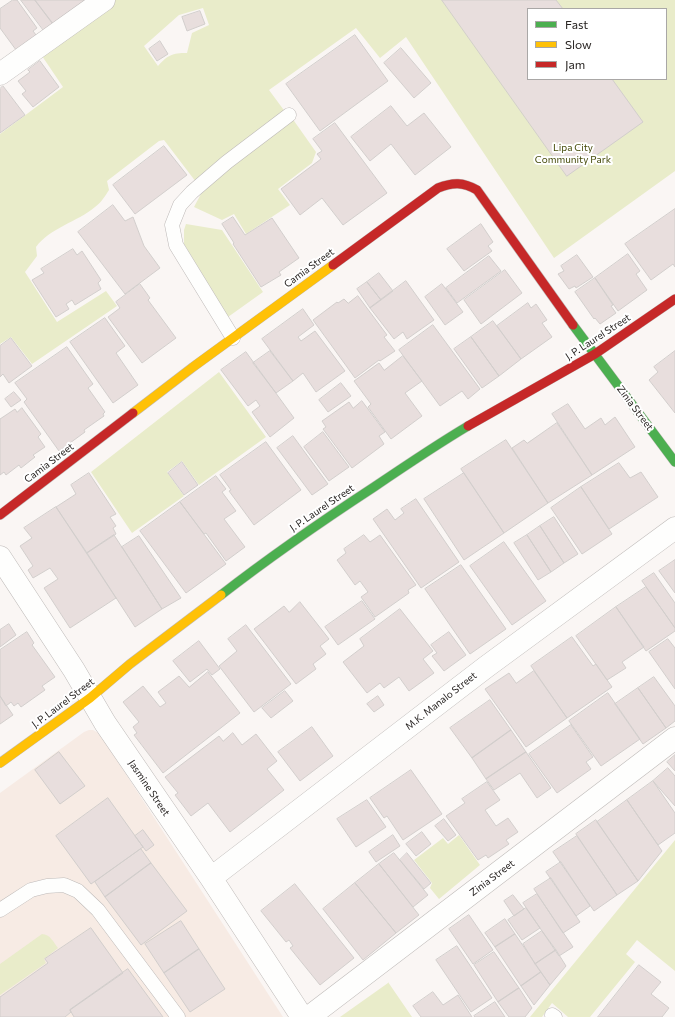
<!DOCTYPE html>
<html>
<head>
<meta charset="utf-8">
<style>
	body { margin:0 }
	#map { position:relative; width:675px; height:1017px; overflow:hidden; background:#faf6f4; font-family:Commissioner,sans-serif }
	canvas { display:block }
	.legend { position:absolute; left:527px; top:8px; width:140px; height:72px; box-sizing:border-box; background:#fff; border:1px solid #a9a7a6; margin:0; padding:5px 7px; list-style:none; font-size:12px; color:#272321 }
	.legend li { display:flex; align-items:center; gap:8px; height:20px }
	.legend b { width:20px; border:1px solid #a9a7a6 }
</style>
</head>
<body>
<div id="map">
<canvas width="675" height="1017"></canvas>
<ul class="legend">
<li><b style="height:5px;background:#4caf50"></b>Fast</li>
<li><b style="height:5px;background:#ffc107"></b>Slow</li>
<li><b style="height:5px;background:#c62828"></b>Jam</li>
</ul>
</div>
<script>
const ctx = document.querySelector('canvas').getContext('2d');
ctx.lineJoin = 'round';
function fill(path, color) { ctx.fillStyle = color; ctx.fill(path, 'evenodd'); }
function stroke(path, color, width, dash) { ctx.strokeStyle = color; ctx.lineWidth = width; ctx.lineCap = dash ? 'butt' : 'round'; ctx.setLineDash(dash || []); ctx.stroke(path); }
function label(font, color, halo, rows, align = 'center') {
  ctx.font = font + ' Commissioner,sans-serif'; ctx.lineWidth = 4; ctx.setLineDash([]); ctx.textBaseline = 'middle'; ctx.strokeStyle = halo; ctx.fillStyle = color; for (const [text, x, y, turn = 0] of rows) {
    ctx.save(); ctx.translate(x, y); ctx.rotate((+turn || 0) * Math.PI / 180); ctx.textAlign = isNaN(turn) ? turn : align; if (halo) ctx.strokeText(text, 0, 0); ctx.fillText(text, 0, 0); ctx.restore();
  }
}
fill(new Path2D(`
	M89,730H93L100,734L283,1017H0V793L84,732Z`), '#f7ebe4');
fill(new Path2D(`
	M114,0H675V171L554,258L406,37L380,58L356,28L269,90L286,113L196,182L164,140L159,141L107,181L109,190C105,196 101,203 95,207C77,222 50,228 36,247L37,256L25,272L57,322L106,291L117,306L32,364L11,337L0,344V134L63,87L40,53ZM203,8L209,25L192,33L187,53C172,53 168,55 158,66L144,46L179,15ZM528,9H666V79H528Z
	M292,118L316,152L312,163L278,189L290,205L246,234L234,214L222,220L194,207L202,192L220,175Z
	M186,224L222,230L263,292L228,317L184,244V230Z
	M219,372L266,437L199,485L182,461L167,472L184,496L132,533L91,472Z
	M459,835L480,865L439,899L430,888L432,883L414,860L443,838L448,844Z
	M675,840V971L637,940L626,954L635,962L590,1017H568L552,1003L542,1017H530Z
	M42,934C50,934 54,943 58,948L44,959L46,963L0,995V964Z
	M388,982L412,1017H340L388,983Z`), '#e9ecca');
const building = new Path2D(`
	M13,0H17L37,28L33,31L39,39L19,54L0,28V9Z
	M21,0H35L54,25L45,32Z
	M35,0H89L54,25Z
	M442,0H556L563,9H528V79H612L643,122L567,176Z
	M200,11L205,24L187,31L182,17Z
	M355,35L388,81L320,131L286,84Z
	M160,41L168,54L157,61L149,49Z
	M401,48L431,83L414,98L384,63Z
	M40,61L59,87L33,107L22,94L26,91L18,81L30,72L28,70Z
	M3,86L25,115L0,133V89Z
	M391,106L407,126L424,113L451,147L415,175L391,144L370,161L351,137Z
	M335,123L387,193L343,225L322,198L300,215L281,189L321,159L317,154L322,151L313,139Z
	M164,146L187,175L135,214L113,185Z
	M113,205L125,221L133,217L144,246L160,268L125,294L78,232Z
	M675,209V267L673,264L651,280L625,244Z
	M233,217L245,235L272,218L299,258L279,272L281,275L261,287L233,244L234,243L222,224Z
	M481,224L493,242L488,246L492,251L464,271L447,249Z
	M73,249L77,255L82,251L101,280L98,283L101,289L75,305L72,300L66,304L69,309L56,317L32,280L44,273L41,269Z
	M628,254L640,271L636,274L647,290L618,311L595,278Z
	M577,255L593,277L576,288L575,286L569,289L558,274L564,271L561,266Z
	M489,256L501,271L457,303L446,288Z
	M505,270L522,293L481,324L464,300Z
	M379,273L393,291L381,300L367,282Z
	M595,278L613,305L611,306L616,313L600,324L595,318L594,319L575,292Z
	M406,281L434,320L407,339L403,332L394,339L370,308Z
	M367,282L381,300L370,308L357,289Z
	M140,284L150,298L148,300L176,338L142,363L108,317L120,308L116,302Z
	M442,284L463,312L445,325L425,297Z
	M358,296L387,335L384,337L395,351L380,361L379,360L355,378L313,320L337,302L338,303L344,299L348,303Z
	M528,303L531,308L536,304L547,320L542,323L552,337L521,359L497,326Z
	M303,309L314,325L298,337L301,341L315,331L345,371L316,392L303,373L293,381L262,339Z
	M105,318L125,346L116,353L138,385L113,403L70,342Z
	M493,321L521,359L499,376L471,337Z
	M433,325L480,389L468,399L462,391L440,406L399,350Z
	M471,337L499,376L482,388L454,349Z
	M11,338L32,366L9,383L3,374L0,377V346Z
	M67,347L93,384L88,388L105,412L103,414L104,416L84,430L85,432L59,451L24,402L27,399L15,383Z
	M270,351L293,381L276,393L253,363Z
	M675,351V413L649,380L658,372L654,367Z
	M246,352L294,418L270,437L252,412L260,406L256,400L248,406L221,370Z
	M403,356L422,381L405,393L422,416L391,439L368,407L371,404L354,381L379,363L384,370Z
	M341,383L351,396L328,412L319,400Z
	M14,392L21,400L11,407L5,399Z
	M362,401L385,432L379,436L384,444L352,468L323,429L326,427L322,421L349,402L353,408Z
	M568,404L585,429L601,418L605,425L615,417L635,447L592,475L552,414Z
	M22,408L41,434L38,437L45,447L33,455L35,457L21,468L19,465L6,475L4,472L0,475V419L15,409L17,412Z
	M557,423L592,475L548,503L512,448L524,440L527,443Z
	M323,432L349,467L329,481L304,447Z
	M293,436L328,484L312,495L277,448Z
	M506,440L548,503L504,533L461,469Z
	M266,442L301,490L254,525L229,491L231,490L220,475Z
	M182,462L198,485L184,495L168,473Z
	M619,463L630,478L641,472L658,497L609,529L581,487Z
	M89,473L116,514L110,517L116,526L113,528L116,534L87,553L56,507L76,494L71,485Z
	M464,473L504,533L464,560L424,499Z
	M216,476L226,489L222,492L236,511L224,519L245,547L226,561L206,533L204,534L180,502Z
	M581,487L612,534L582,554L551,508Z
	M416,499L459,562L421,588L373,519L387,509L395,520L404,513L401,509Z
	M180,502L226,564L186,593L140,531Z
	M56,507L116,598L70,628L44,588L58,579L50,568L33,578L28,570L33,566L20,546L32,538L24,528Z
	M554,517L578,554L564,563L540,526Z
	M540,526L564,563L551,572L527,535Z
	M114,535L162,609L135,627L87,553Z
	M364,535L370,542L380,535L416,585L408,590L409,593L375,617L361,597L368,592L360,581L355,585L337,560L346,553L344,549Z
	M527,535L551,572L538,580L514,543Z
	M139,536L181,598L162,609L122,547Z
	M504,542L546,601L512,625L470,566Z
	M675,560V593L659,571Z
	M461,565L506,629L470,654L425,589Z
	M654,573L675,603V628L642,581Z
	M646,587L675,628V631L646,651L616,607Z
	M362,601L375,619L338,645L325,627Z
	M300,602L329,639L320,646L326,654L313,664L316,669L296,684L254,629L284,606L289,612Z
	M616,607L644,647L622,662L626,668L607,680L576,636Z
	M400,609L433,651L423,659L434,673L409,691L399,677L384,688L380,683L367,693L343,662L364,646L360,639Z
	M9,624L16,635L0,647V630Z
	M246,625L291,684L254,712L219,666L237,651L228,639Z
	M27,632L34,643L32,645L55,677L42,686L45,690L21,707L18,703L14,706L11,702L6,706L0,696V650Z
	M449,632L466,655L444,671L432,656L437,653L431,645Z
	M572,637L593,666L596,664L612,687L567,718L531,666Z
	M668,639L675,648V689L649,652Z
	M199,641L220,669L212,675L207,669L190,682L173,661Z
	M534,671L567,718L526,747L485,689L509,673L516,683Z
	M208,672L240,713L163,773L134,735L137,733L133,727L139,722L123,702L143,686L160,707L166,703L158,692L179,676L189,687Z
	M654,677L675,706V721L666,728L638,688Z
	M638,688L666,728L643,744L615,704Z
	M285,691L293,701L271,718L262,708Z
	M608,693L640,739L601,766L569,721Z
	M0,696L13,715L0,724Z
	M378,696L384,705L374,712L367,704Z
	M490,700L511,730L472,758L450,728Z
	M571,725L593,757L586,762L591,769L557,793L529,754Z
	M312,727L333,756L300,781L278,752Z
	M511,730L526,752L486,779L472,758Z
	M233,733L242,745L256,734L277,761L267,769L284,790L230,832L208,803L191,816L175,795L178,793L165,777L219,736L223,741Z
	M59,752L85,786L60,804L35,770Z
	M526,752L551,788L537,798L520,773L494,790L486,779Z
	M675,755V771L667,762Z
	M668,768L675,776V806L653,781Z
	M411,770L442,814L403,840L387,816L384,818L370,798Z
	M653,781L675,813V833L658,845L627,800Z
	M487,782L500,800L485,810L496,826L508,818L518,832L506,840L509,844L488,858L486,855L478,860L446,816L465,803L462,799Z
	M108,798L143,847L91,884L56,836Z
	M367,800L386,827L356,847L337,819Z
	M627,800L662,851L638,881L597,822Z
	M444,819L456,835L448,841L435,826Z
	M596,820L638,881L617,895L576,834Z
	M143,830L154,845L146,851L135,836Z
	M422,832L431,844L416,856L406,844Z
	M393,835L400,846L376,862L369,852Z
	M577,836L617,895L594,911L553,852Z
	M141,849L151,863L105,897L95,882Z
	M394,853L428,895L413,907L379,864Z
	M407,853L431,883L424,889L400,860Z
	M561,862L590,906L576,916L546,872Z
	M151,863L187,911L141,945L105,897Z
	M379,864L419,915L396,933L355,883Z
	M551,878L580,922L563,933L534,889Z
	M355,883L396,933L363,960L323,909Z
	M295,884L354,958L320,985L290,948L293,946L289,940L286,942L261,911Z
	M537,894L573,947L559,956L523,903Z
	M513,895L524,909L514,916L504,901Z
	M526,908L540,928L522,940L508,920Z
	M469,915L493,950L473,964L449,929Z
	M505,919L515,934L495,947L485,933Z
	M181,921L199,949L164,973L145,944Z
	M91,928L123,973L70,1010L71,1012L65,1017H0V997L48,963L45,959Z
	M542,931L556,950L535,964L523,944Z
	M515,934L541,972L521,986L495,947Z
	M457,946L492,998L471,1012L436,960Z
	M199,949L225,989L190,1012L164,973Z
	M556,950L566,966L550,985L535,964Z
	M494,952L519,988L498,1002L474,965Z
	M639,965L661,982L651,994L669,1008L662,1017H598Z
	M128,969L163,1017H74L70,1010Z
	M541,972L550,985L534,1005L521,986Z
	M519,988L532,1008L525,1017H509L498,1002Z
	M433,992L443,1005L458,995L472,1017H421L413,1006Z
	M495,1002L505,1017H475L474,1016Z`);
fill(building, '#e8dedd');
stroke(building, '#d2cecc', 1);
const lane = new Path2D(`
	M233,338L176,245L172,225L180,205L192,192L227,162L289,115
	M0,910L31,890L47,886L64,885L78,891L98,910L178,1017
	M552,1015L555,1017`);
const street = new Path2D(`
	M0,74L104,0
	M0,557L74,670L105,723L211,878L302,1017
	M211,878L486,667L675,528
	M309,1017L675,738`);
const fast = new Path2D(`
	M573,325L675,462
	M221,595C270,557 322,521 374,487C405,466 436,445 468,426`);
const slow = new Path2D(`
	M133,413L193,367L333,265
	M0,763L90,698L130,664L221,595`);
const jam = new Path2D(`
	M333,265L438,188C453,182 463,182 477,190L573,325
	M468,426L595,354L675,299
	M0,515L133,413`);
stroke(lane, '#bebab8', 15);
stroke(street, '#bebab8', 23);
stroke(fast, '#bebab8', 10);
stroke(slow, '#bebab8', 10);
stroke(jam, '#bebab8', 10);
stroke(lane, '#fefefd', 14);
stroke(street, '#fefefd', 22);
stroke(fast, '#4caf50', 9);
stroke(slow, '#ffc107', 9);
stroke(jam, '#c62828', 9);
label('10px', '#454a09', '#fff', [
	["Lipa City",573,148],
	["Community Park",573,160]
]);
label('10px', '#272321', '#fff', [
	["Camia Street",309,268,-36],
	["J. P. Laurel Street",598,337,-33],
	["Zinia Street",635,408,53],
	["Camia Street",49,463,-37],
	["J. P. Laurel Street",322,508,-34],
	["M.K. Manalo Street",441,701,-38],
	["J. P. Laurel Street",63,703,-37],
	["Jasmine Street",149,788,56],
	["Zinia Street",492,878,-37]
]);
</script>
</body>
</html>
